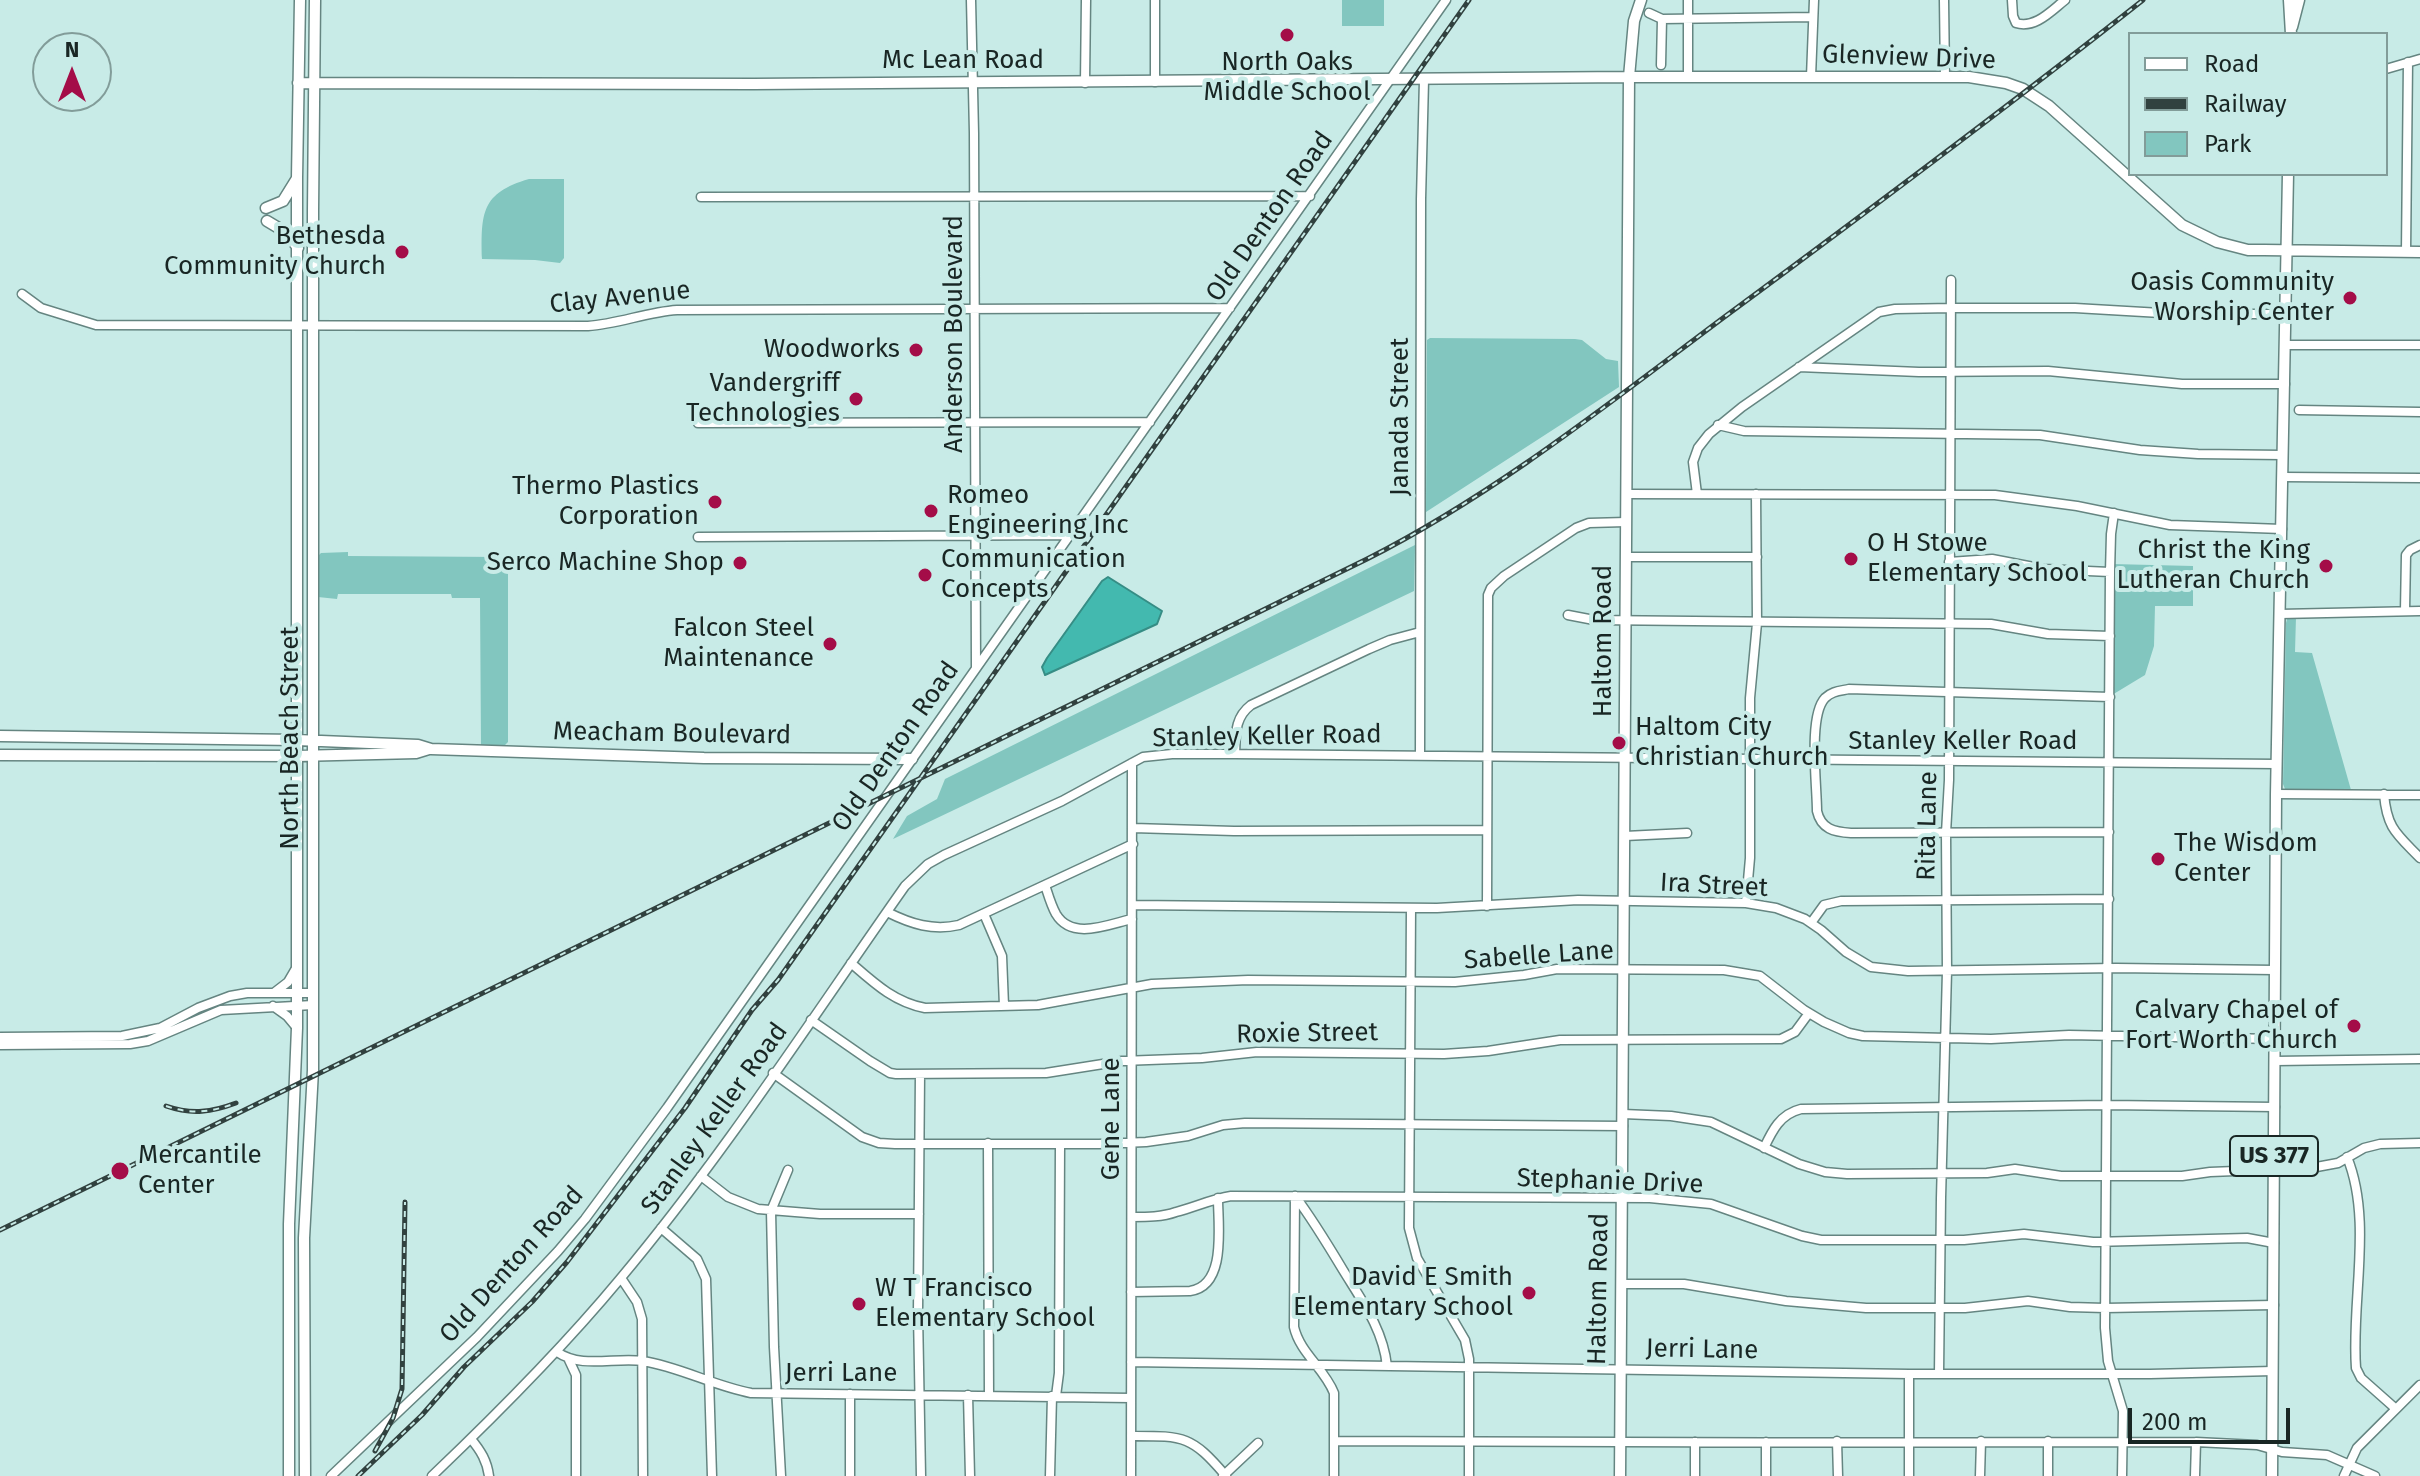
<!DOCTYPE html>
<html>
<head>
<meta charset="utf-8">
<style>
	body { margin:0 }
	#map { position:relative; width:2420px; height:1476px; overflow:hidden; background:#c8ebe7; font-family:"Fira Sans",sans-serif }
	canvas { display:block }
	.legend { position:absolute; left:2128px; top:32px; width:260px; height:144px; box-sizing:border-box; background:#c8ebe7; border:2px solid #829c99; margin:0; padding:10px 14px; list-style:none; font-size:24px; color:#192624 }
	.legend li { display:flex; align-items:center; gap:16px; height:40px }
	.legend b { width:40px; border:2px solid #829c99 }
	.north { position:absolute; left:32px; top:32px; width:80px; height:80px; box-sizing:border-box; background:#c8ebe7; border:2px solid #829c99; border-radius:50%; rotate:0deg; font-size:22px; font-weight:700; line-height:32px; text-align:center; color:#192624 }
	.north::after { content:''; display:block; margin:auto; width:28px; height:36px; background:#a40d48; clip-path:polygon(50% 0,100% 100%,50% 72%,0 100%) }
	.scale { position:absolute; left:2128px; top:1408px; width:162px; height:36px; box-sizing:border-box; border:4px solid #192624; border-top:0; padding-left:10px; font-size:24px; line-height:28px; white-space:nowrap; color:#192624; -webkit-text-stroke:6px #c8ebe7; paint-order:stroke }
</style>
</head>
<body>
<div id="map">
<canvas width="2420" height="1476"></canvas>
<ul class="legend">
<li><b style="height:10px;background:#fff"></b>Road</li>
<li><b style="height:10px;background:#31413f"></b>Railway</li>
<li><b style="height:22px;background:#82c6bf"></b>Park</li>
</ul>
<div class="north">N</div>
<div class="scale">200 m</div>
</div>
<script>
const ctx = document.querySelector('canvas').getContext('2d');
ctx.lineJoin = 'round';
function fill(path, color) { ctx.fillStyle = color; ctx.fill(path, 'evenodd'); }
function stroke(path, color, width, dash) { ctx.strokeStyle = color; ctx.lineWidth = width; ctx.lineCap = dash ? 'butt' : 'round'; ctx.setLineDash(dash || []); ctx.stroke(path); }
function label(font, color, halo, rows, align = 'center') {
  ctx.font = font + ' "Fira Sans",sans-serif'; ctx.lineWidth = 8; ctx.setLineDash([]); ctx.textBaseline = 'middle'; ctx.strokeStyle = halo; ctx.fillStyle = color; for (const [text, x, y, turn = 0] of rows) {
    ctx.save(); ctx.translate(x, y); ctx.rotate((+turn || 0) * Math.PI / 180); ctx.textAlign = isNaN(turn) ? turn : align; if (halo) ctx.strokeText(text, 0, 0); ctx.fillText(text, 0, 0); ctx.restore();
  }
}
fill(new Path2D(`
	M1342,0H1384V26H1342Z
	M529,179H564V258L560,263L535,260L482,259C481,213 481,193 529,179Z
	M1430,338L1575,339L1582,340L1606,359L1618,361L1619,387L1426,512L1427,340Z
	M1415,545L1414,591L893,839L907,816L937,799L945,779Z
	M348,552V556L502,557L508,566V742L504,746H481L480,598H452L451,594H338L337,599L318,597V556L321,553Z
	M2112,564L2193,566V606H2155L2154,646L2145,675L2112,695Z
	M2288,616L2296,617L2295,652L2312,653L2351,790L2285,789L2283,784L2286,623Z`), '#82c6bf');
const water = new Path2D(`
	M1108,577L1162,611L1157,624L1045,675L1042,667L1047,658L1102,581Z`);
fill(water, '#43b9af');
stroke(water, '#368d85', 2);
const minor = new Path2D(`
	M971,0L974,133L976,667
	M1688,0V77
	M1944,0L1945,77
	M2012,0L2013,16L2016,23C2035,29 2051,11 2065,0
	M1649,13L1662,19L1813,17
	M1661,65L1662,19
	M2386,69L2420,59
	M1811,77L1814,0
	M1155,82V0
	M1085,83L1086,0
	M701,197L1310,196
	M2406,252L2408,62
	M22,294L41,308L96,325L588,326C618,324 647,312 677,310L1230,308
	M2285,345H2420
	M1799,367L1919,372L2048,371L2182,384H2285
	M2299,410L2420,412
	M698,423L1150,422
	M1718,425L1744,431L2040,435L2140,450L2198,454L2283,455
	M2283,477L2420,478
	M1626,494L1995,495L2077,506L2170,525L2282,529
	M1697,494L1693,462L1698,448L1709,434L1742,407L1879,312L1895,309L1952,308H2075L2178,314H2286
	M2114,513L2111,534L2110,572L2105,1328L2108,1361L2123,1411L2122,1476
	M698,537L1070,535
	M1626,557H1757
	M1949,562L1992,559L2044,569L2110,572
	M2405,611L2406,555L2410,550L2420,545
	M2280,614L2420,611
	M1568,615L1594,620L1991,624L2048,634L2110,636
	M1235,754C1236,735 1234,718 1251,705L1369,649L1390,640L1420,632
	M1420,756L1421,199L1424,80
	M2276,794L2420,795
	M2384,794C2387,829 2397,834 2420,858
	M1133,828L1234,831L1487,830
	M2109,832L1851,833C1834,832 1821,829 1817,811C1817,785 1808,716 1825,698C1832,691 1840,691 1849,689L2110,697
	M1625,836L1687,833
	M1045,885C1048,894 1051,905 1056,914C1072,941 1109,924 1132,919
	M1746,903L1750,858V698L1757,623L1756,494
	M1132,905L1437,908L1578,900L1746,903L1776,908L1805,919L1821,930L1846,952L1871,967L1908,971L2116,968L2275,970
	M1487,906L1488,595L1491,588L1504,576L1576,528L1589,523L1626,522
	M1411,908L1409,1228L1417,1258L1465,1340L1469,1359V1476
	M887,912C911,924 933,931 959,925L1133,844
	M984,914L1002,956L1004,1006
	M1811,923L1824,905L1841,901L2109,899
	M851,963C874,983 894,1002 925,1008L1038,1005L1152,984L1248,980L1455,982L1524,975L1557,969L1724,970L1760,976L1804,1010L1824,1022L1849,1033L1863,1036L1991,1039L2069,1035L2275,1039
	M275,992L288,982L295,970
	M273,1006L287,1016L297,1028
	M811,1020L870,1061L890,1073L896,1074L1046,1073L1122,1061L1202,1058L1257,1052L1444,1054L1488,1051L1560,1040L1781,1039L1795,1032L1809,1013
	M0,1037L122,1036L160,1028L198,1008L230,996L247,993H313
	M0,1045L130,1044L148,1041L221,1010L313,1005
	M2275,1061L2420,1059
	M773,1073L862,1137L879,1143L895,1144H1099L1146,1142L1188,1136L1223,1125L1245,1123L1623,1126
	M920,1074L918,1313L921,1476
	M1623,1114L1671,1116L1711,1122L1799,1164L1825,1172L1847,1174L1987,1173L2015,1169L2061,1176H2182L2210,1172L2311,1168L2338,1163L2364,1148L2380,1144L2420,1143
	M988,1143L989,1396
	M1764,1148C1772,1131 1780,1114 1801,1109L2107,1105L2275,1107
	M2347,1157C2373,1220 2351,1301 2356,1368L2361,1378L2396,1409
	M701,1176L728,1197L758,1209L820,1214H919
	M1295,1196L1294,1327C1300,1353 1324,1368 1334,1393V1476
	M1295,1196C1313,1220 1328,1245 1343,1270C1362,1301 1383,1329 1387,1366
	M1132,1217C1147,1217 1162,1217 1176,1212C1195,1207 1212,1199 1231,1196L1650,1198L1711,1204L1802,1236L1821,1240H1964L2024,1234L2093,1242L2247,1238L2274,1243
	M661,1228L697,1259L706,1279L712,1476
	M621,1278L637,1302L642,1319L643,1476
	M1621,1284H1684L1786,1301L1866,1308H1965L2028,1301L2070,1307L2105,1308L2274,1305
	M1131,1292L1190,1291C1227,1286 1218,1226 1218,1198
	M557,1352C582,1369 614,1357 643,1361C680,1367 714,1386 751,1393L1131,1398
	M569,1360L576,1375V1476
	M1131,1362L1909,1374H2150L2273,1371
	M1939,1373L1941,1198L1947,971L1946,833L1949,780L1951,280
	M968,1395L970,1476
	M1056,1396L1059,1373L1060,1144
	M1131,1436C1184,1436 1191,1435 1226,1476
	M471,1439C481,1451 487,1461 489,1476
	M1334,1441C1621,1443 1909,1443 2196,1442L2257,1445L2282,1452L2327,1455L2375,1476
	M1837,1441L1838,1476
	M2048,1441V1476
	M1766,1442V1476
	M331,1476L477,1337L558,1251L585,1219L667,1108L1446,0
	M432,1476C498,1413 562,1349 620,1279C724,1155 812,1018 905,886L928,864L944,855L1062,801L1143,757L1172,754H1235L2277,764
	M781,1476L774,1347L771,1211L788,1170
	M850,1476V1394
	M1050,1476L1052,1396
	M1131,1476L1132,763
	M1223,1476L1258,1443
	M1695,1476V1442
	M1909,1476V1374
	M1980,1476L1981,1441
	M2195,1476L2196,1442
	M2344,1476L2357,1448L2420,1385`);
const major = new Path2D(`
	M2289,0L2291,34
	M2292,27L2299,0
	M298,83L754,84L1629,77H1969L2006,83L2023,89L2049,106L2182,225L2217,242L2248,250H2264L2420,252
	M266,208L283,201L296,180
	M267,221L287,233L298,248
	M0,736L297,740L418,745L431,749L704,758L912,759
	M0,755L297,756L416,753L429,749
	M289,1476V1224L297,1028V178L300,0
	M305,1476L304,1238L313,1070V211L315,0
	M1620,1476L1629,77L1634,21L1641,0
	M2272,1476L2276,794L2288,174`);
stroke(minor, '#658581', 11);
stroke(major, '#658581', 13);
stroke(minor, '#fff', 8);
stroke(major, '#fff', 10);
const rail = new Path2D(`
	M166,1106C192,1115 212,1112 236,1103
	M0,1230L1367,559C1495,494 1608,404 1723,318C1864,214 2005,109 2143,0
	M375,1451L393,1418L402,1389L405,1202
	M358,1476L422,1415L464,1367L532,1302L567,1262L685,1108L752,1010L778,980L1469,0`);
stroke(rail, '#31413f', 5);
stroke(rail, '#c8ebe7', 2, [6]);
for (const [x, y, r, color] of [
	[1287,35,8,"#a40d48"],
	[402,252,8,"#a40d48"],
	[2350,298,8,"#a40d48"],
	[916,350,8,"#a40d48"],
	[856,399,8,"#a40d48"],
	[715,502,8,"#a40d48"],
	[931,511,8,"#a40d48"],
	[1851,559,8,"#a40d48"],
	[740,563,8,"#a40d48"],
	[2326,566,8,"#a40d48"],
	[925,575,8,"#a40d48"],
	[830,644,8,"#a40d48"],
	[1619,743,8,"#a40d48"],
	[2158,859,8,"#a40d48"],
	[2354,1026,8,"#a40d48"],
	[120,1171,10,"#a40d48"],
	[1529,1293,8,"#a40d48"],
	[859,1304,8,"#a40d48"]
]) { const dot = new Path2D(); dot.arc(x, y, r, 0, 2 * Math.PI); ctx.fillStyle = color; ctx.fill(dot); stroke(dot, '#c8ebe7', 3); }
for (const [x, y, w] of [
	[2274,1156,88]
]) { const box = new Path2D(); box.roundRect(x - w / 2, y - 20, w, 40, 6); ctx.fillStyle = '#c8ebe7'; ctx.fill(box); stroke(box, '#192624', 2); }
label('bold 24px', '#192624', null, [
	["US 377",2274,1156]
]);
label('26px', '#192624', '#c8ebe7', [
	["Glenview Drive",1909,58,2],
	["Mc Lean Road",963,61],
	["Old Denton Road",1270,217,-55],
	["Clay Avenue",620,298,-6],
	["Anderson Boulevard",955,334,-90],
	["Janada Street",1401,417,-90],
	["Haltom Road",1604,641,-90],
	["Meacham Boulevard",672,734,1],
	["Stanley Keller Road",1267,737,-1],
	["North Beach Street",291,738,-90],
	["Stanley Keller Road",1963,742],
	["Old Denton Road",896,747,-55],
	["Rita Lane",1928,826,-89],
	["Ira Street",1714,886,3],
	["Sabelle Lane",1539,956,-4],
	["Roxie Street",1307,1034,-1],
	["Stanley Keller Road",715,1119,-54],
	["Gene Lane",1112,1119,-90],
	["Stephanie Drive",1610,1182,2],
	["Old Denton Road",512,1265,-48],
	["Haltom Road",1599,1289,-89],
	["Jerri Lane",1702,1350,1],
	["Jerri Lane",841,1374]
]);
label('26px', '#192624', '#c8ebe7', [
	["North Oaks",1287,63,"center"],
	["Middle School",1287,93,"center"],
	["Bethesda",386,237],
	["Community Church",386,267],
	["Oasis Community",2334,283],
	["Worship Center",2334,313],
	["Woodworks",900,350],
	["Vandergriff",840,384],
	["Technologies",840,414],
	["Thermo Plastics",699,487],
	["Corporation",699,517],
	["Romeo",947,496,"left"],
	["Engineering Inc",947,526,"left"],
	["O H Stowe",1867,544,"left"],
	["Elementary School",1867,574,"left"],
	["Christ the King",2310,551],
	["Lutheran Church",2310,581],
	["Communication",941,560,"left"],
	["Concepts",941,590,"left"],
	["Serco Machine Shop",724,563],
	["Falcon Steel",814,629],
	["Maintenance",814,659],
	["Haltom City",1635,728,"left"],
	["Christian Church",1635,758,"left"],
	["The Wisdom",2174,844,"left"],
	["Center",2174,874,"left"],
	["Calvary Chapel of",2338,1011],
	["Fort Worth Church",2338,1041],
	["Mercantile",138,1156,"left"],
	["Center",138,1186,"left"],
	["David E Smith",1513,1278],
	["Elementary School",1513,1308],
	["W T Francisco",875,1289,"left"],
	["Elementary School",875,1319,"left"]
], 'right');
</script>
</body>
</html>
